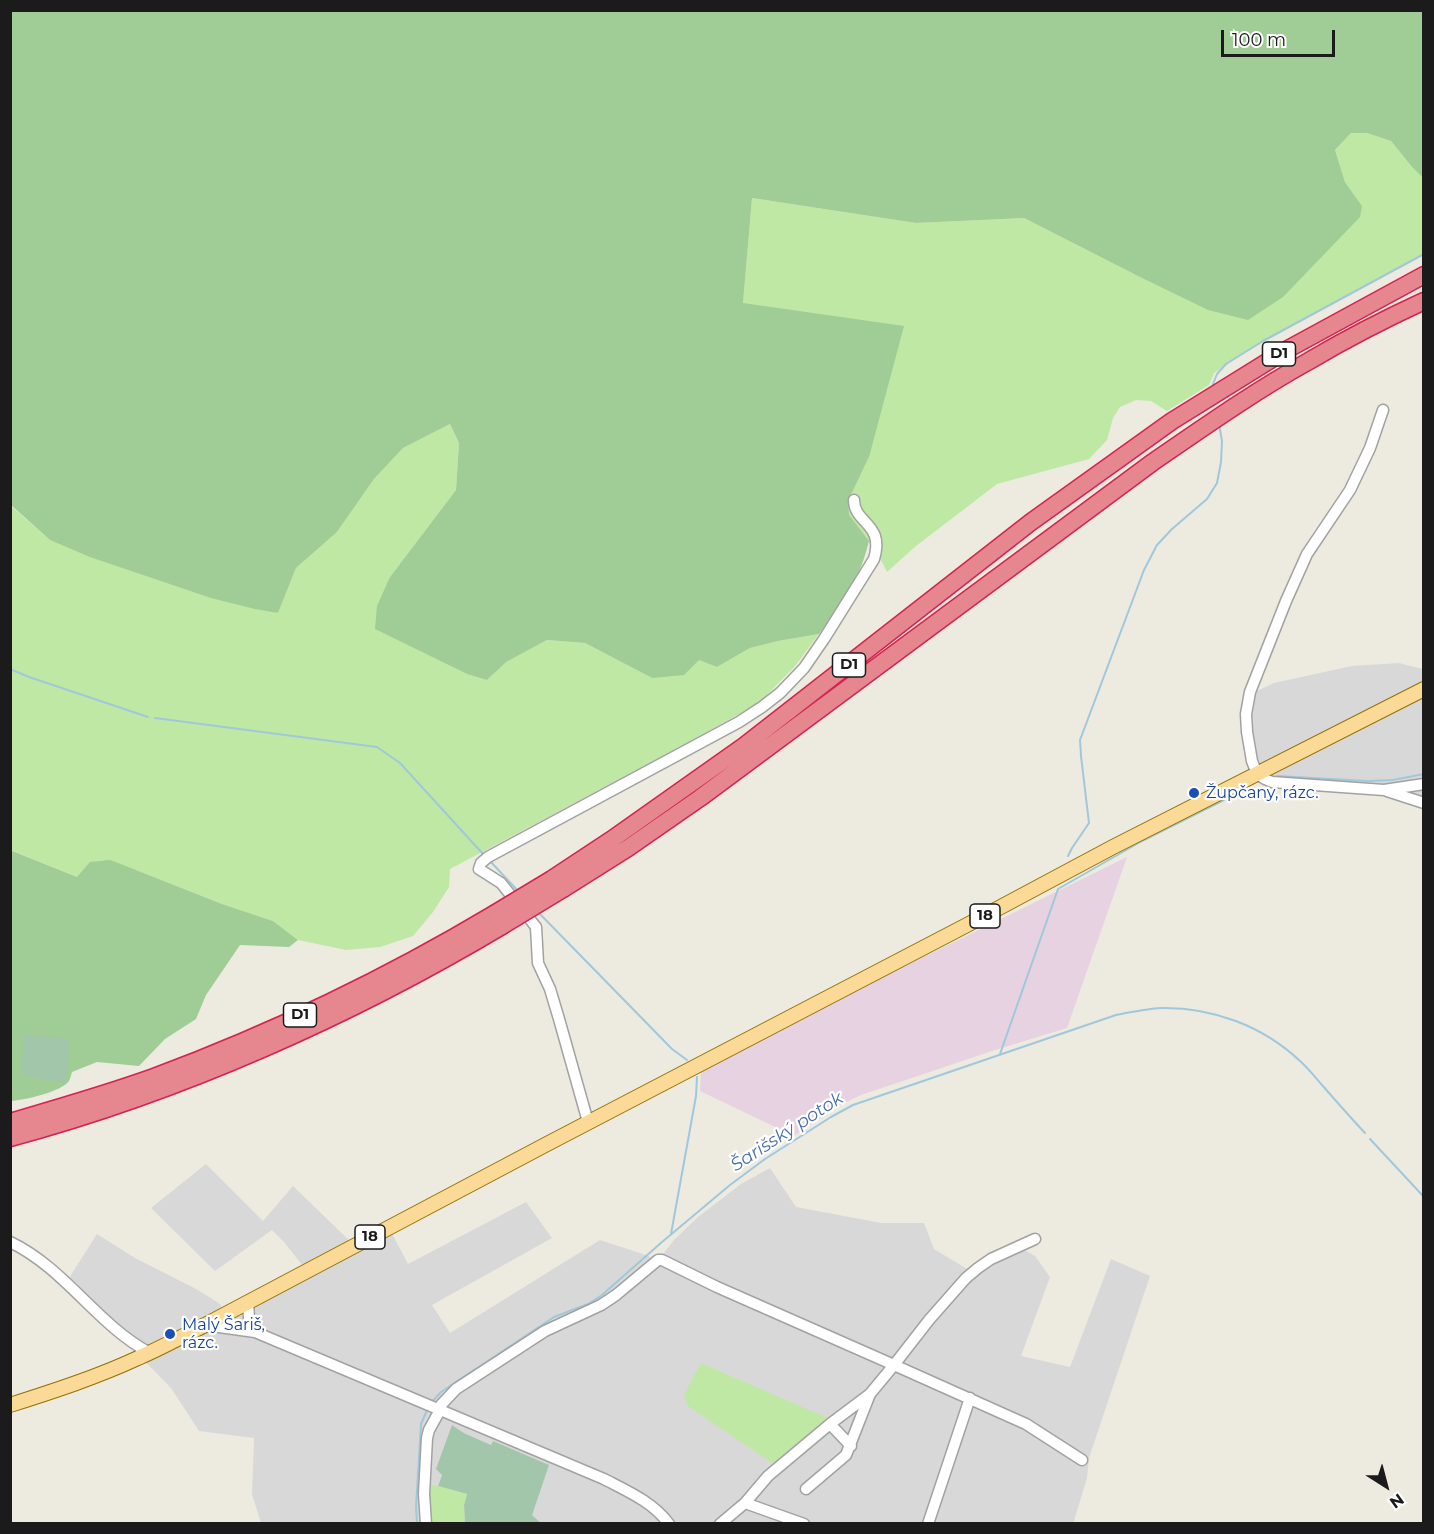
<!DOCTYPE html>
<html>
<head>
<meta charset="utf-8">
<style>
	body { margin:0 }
	#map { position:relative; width:1434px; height:1534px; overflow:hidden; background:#edeae0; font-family:Montserrat,sans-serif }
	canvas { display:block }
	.frame { position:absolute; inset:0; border:12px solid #1b1b1b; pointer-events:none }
	.north { position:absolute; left:1356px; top:1456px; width:60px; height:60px; -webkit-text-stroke:4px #fff; paint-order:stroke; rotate:144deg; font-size:16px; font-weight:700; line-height:24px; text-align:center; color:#1b1b1b }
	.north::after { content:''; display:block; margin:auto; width:21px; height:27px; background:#1b1b1b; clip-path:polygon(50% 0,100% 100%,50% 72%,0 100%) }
	.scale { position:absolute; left:1221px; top:30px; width:114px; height:27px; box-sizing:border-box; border:3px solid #1b1b1b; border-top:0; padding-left:8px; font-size:18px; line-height:21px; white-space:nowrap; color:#1b1b1b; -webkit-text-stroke:4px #fff; paint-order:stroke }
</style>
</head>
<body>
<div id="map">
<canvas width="1434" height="1534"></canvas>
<div class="frame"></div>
<div class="north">N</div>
<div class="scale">100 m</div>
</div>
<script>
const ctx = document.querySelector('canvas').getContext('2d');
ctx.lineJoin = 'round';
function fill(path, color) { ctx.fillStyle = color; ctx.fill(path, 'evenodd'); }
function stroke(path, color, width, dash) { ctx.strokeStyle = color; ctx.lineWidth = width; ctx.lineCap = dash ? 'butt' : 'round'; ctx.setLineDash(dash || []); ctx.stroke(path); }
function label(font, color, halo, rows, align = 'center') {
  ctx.font = font + ' Montserrat,sans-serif'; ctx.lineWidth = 4.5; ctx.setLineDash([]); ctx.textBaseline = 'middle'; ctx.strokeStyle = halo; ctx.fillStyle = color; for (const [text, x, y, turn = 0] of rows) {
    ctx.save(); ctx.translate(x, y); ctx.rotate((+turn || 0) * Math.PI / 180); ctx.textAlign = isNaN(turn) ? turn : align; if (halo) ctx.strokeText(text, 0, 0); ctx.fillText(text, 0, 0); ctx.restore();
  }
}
fill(new Path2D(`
	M1399,663L1423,669V802L1394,792L1293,788L1266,775L1251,748L1247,738L1253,693L1274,683L1352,666Z
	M206,1164L263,1221L293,1186L355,1246L389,1228L408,1264L526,1202L552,1238L432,1305L450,1333L600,1240L649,1256L656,1263L674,1240L698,1217L741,1184L770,1168L796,1207L881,1223H924L934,1249L977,1275L1021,1248L1035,1256L1050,1277L1021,1356L1070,1367L1111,1259L1150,1276L1089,1458L1087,1478L1073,1524L541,1523L532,1515L493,1441L491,1445L464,1433L452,1425L442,1475L438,1486L428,1483L429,1523H261L252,1494L254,1438L199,1431L171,1388L133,1349L64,1286L97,1234L135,1258L198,1290L220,1304L223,1312L306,1270L284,1242L272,1230L215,1271L151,1208Z`), '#d9d8d8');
fill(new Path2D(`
	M1127,857L1067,1028L995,1050L861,1095L838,1106L794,1136L700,1091L701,1072L887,975Z`), '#e6d2e0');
fill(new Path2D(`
	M1351,133H1367L1391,141L1412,167L1423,178V255L1249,350L1214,373L1209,385L1167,411L1151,401L1136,400L1120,407L1113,418L1107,440L1089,459L997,484L916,546L887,572L879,556L848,515V501L869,457L743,303L752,198L916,223L1024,218L1134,274L1362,206L1345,182L1335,150Z
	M450,424L459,443L456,490L390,577L376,629L467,674L487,680L505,662L547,640L585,643L652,678L698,659L717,667L750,648L778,641L819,634L795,666L759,703L659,758L450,869L449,887L433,912L413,936L380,947L346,950L298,940L273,921L222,904L136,870L77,877L11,850L10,505L50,540L278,613L296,568L337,532L374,479L403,448Z
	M701,1363L830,1419L778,1467L688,1406L684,1395Z
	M427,1483L467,1494L464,1505L465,1523H429Z`), '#bfe8a5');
fill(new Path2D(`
	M11,11H1423V178L1412,167L1391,141L1367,133H1351L1335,150L1345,182L1362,206L1360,217L1283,297L1248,320L1208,310L1134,274L1024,218L916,223L752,198L743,303L904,326L869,457L848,501L849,515L869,541C867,548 865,556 862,564C852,590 835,612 819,634L778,641L750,648L717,667L699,660L684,675L652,678L585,643L547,640L506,662L487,680L467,674L375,629L377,606L390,577L456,490L459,443L450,424L403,448L374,479L337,532L296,568L278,613L255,609L211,598L90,557L50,540L11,505Z
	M10,850L77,877L90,862L110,860L136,870L222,904L273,921L298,940L289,947L240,945L206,995L196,1019L165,1039L139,1066L97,1062L72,1072C71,1075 70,1079 69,1081C61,1092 24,1100 11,1101Z`), '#a0cc95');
fill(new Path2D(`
	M24,1034L70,1039L66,1083L21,1075Z
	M452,1425L464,1433L491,1445L493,1441L549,1465L532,1515L541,1523H465L464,1505L467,1494L438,1486L442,1475L436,1469Z`), '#a1c6aa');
stroke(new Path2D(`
	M1214,389L1213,384L1217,374L1226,364L1263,341L1424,254
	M10,669L29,677L148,717
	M155,718L377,747L400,763L483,854
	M1277,776L1368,781L1393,780L1424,774
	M1068,856L1072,848L1089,823L1081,756L1080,740L1144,570L1157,545L1172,529L1207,499L1217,483L1221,462L1222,441L1219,424
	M490,861L519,892
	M537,911L672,1049L687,1060
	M1000,1054L1058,889L1142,841L1234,795L1251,788
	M1370,1139L1424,1197
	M671,1234L696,1096L697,1077
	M431,1403L441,1392L554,1317L588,1304L602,1295L662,1242L730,1185L765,1159L831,1117L853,1105L1116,1015C1131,1012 1146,1009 1161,1008C1212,1007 1263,1026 1300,1061C1308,1068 1315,1077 1322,1085C1336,1101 1350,1117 1365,1133
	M417,1524L416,1507L421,1424L428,1408`), '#a0c8db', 2);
const minor = new Path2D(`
	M1383,410L1370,448L1350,490L1307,554L1286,601L1250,692L1246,714L1247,732L1252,761L1257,774L1265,779L1272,782L1384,790L1424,784
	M1387,791L1424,803
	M588,1122L559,1019L550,989L538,963L536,927L501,883L479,869L481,863L488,857L739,722L762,707L780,693L804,668L824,639L874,559C885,523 854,524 854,500
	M1035,1239L991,1259L978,1268L966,1278L929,1320L894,1365L1026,1424L1082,1460
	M10,1242C65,1268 97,1325 150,1353
	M248,1302L249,1318L255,1332
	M205,1325L255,1332L604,1479C627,1491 653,1502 669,1524
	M830,1424L851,1446
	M806,1489L846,1455L870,1394
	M745,1503L804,1524
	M426,1524L424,1494L427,1438L429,1430L440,1410L441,1405L456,1389L545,1331L601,1305L616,1295L658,1260H662L717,1287L894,1365L870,1394L830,1424L768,1476L745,1503L720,1524
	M928,1524L970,1398`);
const major = new Path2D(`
	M10,1405C54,1391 97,1377 138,1358C161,1348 183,1336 205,1325L547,1144L967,925L1113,847L1424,689`);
const highway = new Path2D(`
	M552,879L611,840L744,746L1031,522L1172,421L1288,349L1424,275
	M563,889L628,848L700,798L1153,462C1204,427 1255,391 1309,361C1346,339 1385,319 1424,301
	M10,1122C58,1108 107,1094 154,1077C272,1033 387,978 494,914
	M10,1138C181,1092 351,1016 502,926`);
stroke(minor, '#a2a2a2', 13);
stroke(major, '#927000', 16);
stroke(highway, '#d5234f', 19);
stroke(minor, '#fff', 10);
stroke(major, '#fbda97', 14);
stroke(highway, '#e6878f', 16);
const highwayBridge = new Path2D(`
	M494,914L552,879
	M502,926L563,889`);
stroke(highwayBridge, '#d5234f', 19, []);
stroke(highwayBridge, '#e6878f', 16);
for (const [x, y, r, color] of [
	[1194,793,6,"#1a4fb4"],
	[170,1334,6,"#1a4fb4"]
]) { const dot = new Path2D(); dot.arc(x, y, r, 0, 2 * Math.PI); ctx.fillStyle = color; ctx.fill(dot); stroke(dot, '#fff', 2); }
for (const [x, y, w] of [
	[1279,354,33],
	[849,665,33],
	[985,916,30],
	[300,1015,33],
	[370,1237,30]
]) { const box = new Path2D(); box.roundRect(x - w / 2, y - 12, w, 24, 4.5); ctx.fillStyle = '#fff'; ctx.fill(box); stroke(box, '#1b1b1b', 1.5); }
label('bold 15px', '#1b1b1b', null, [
	["D1",1279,354],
	["D1",849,665],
	["18",985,916],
	["D1",300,1015],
	["18",370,1237]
]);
label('16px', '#164399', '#fff', [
	["Župčany, rázc.",1206,793],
	["Malý Šariš,",182,1325],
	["rázc.",182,1343]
], 'left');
label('italic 18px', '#4870aa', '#fff', [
	["Šarišský potok",787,1132,-33]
]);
</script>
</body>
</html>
